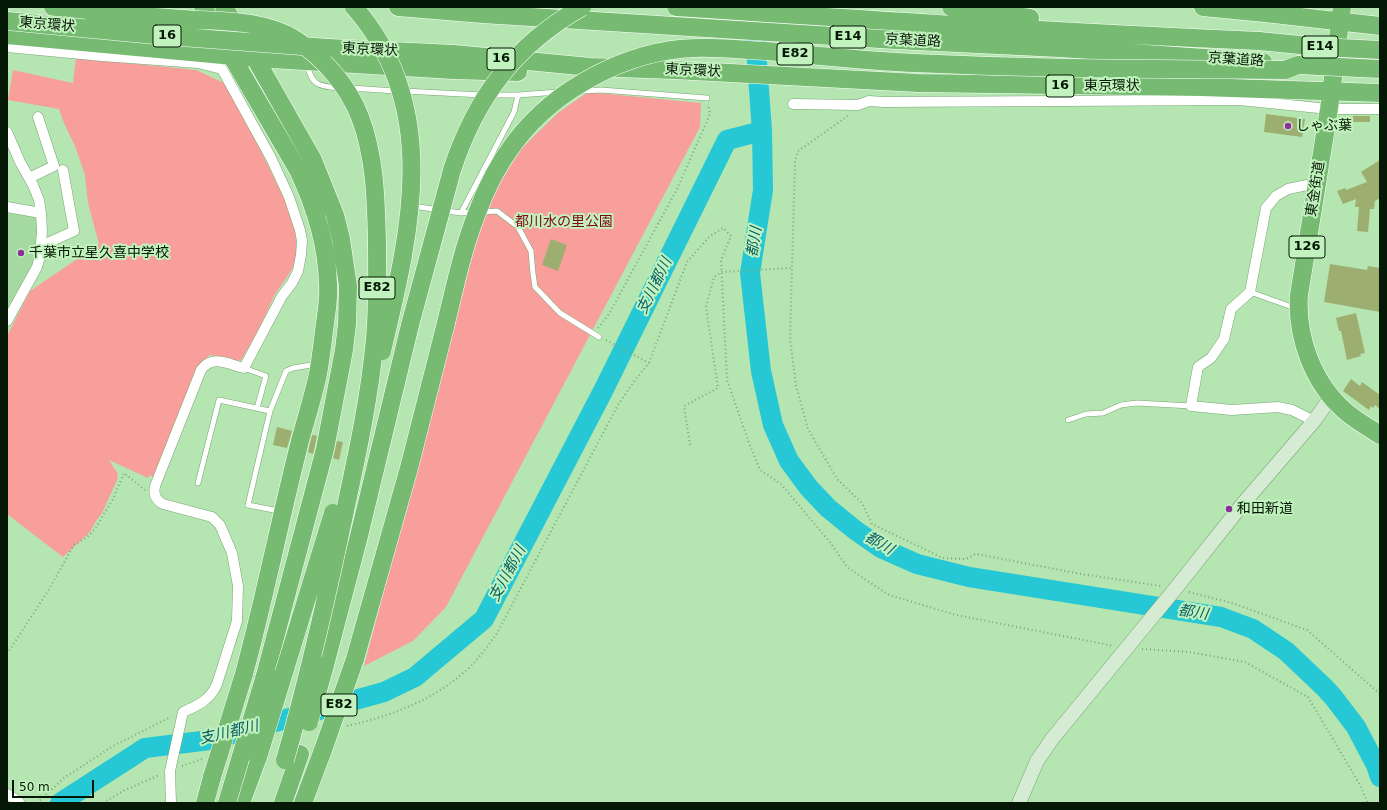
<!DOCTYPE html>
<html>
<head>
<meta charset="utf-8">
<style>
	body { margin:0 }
	#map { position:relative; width:1387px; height:810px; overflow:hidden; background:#b5e5b0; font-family:"DejaVu Sans",sans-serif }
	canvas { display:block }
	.frame { position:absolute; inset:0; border:8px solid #051705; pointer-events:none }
	.scale { position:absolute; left:12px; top:780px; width:82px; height:18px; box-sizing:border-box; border:2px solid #051705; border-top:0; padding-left:5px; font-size:12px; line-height:14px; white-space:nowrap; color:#051705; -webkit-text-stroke:3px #c2f2bd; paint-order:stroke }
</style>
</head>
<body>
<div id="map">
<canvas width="1387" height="810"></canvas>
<div class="frame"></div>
<div class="scale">50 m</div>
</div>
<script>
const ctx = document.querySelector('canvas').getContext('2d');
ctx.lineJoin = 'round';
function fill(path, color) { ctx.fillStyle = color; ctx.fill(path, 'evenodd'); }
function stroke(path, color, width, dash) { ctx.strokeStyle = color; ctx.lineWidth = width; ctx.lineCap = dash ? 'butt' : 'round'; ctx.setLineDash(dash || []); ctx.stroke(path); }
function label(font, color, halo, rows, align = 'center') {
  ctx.font = font + ' "DejaVu Sans","Noto Sans JP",sans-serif'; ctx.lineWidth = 4; ctx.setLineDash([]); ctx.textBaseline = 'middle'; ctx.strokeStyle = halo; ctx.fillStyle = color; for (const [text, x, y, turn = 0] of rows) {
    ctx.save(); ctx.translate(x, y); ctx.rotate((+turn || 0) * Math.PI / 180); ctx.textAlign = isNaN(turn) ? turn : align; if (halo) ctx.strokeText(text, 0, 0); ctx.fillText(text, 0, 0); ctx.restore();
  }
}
fill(new Path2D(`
	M7,213L34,217L38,224V244L34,262L7,311Z`), '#a4da9f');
fill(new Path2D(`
	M76,58L196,70L228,85L286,202L295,226L296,243V259L291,271L274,296L258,331L241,360L237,361L211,355L208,356L154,478L150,475L148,478L109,460L118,474L117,476L118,478L102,513L96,521L90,532L63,557L7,514V336L30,291L99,244L88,203L85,175L75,146L64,123L59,109L8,100L13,70L73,83Z
	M588,92L701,103L700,127L446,607L413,641L364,666L477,237L495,190L522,148L558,113Z`), '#f99f9b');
stroke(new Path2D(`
	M753,7L762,131L763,190L750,273L761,371L773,425L789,461L809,488L828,508L855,530L881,548L917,564L969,577L1221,617L1253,629L1286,651L1325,688L1334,698L1356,727L1376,765L1380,777
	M60,803L145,748L210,740L384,692L415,677L484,619L603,391L727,140L762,131`), '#25c8d4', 20);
fill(new Path2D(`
	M1266,114L1305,119L1302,137L1264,132Z
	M1353,116H1370V122H1353Z
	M1380,160V198L1375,201L1374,209H1370L1368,232L1357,231L1359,207H1355L1356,199L1343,204L1337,191L1345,188L1346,190L1367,182L1361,172Z
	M551,239L567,245L558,271L542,265Z
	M1330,264L1367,270L1368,266L1380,268V312L1324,302Z
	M1356,313L1365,353L1360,354L1361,356L1347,360L1341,331H1339L1336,318Z
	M1351,379L1360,386L1362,382L1380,395V409L1375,405L1373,408L1371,406L1369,410L1343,391Z
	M277,427L292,431L287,448L273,445Z
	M312,435L317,436L313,454L308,452Z
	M337,441L343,442L339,460L333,458Z`), '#9caf71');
const lane = new Path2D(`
	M307,63C311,85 318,86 338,88
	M350,88L396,91
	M404,91L482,95
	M582,91L601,90L707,98
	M492,95H518L558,92
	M412,206L461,213L473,212
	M481,212L497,211L518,227L531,251L533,274L535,287L560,313L599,337
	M461,213L514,112L518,95
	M1250,292L1295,308
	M244,368L266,376L257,408
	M270,411L248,505L279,511
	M1068,420L1086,414L1103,413L1121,405L1137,403L1191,406
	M198,483L219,400L270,411L286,371L293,368L317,364`);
const street = new Path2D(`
	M7,47L102,56L198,63L222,69L271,158L289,197L300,230L302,241L301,255L298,271L292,283L282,296L244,368C228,364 212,354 201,370L155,486C153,495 156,500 163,504L212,517L220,525L232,553L238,586L237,621L217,684C210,700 199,705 183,712L170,771L171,803
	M793,104L858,105L869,101L884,102L1239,100L1329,109H1380
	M7,132L20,162L33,185L39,200L41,213L42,231L40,256L37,267L7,321
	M29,178L54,166L38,117
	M7,207L41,213
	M41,246L74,231L63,170
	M1314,421L1292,410L1278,407L1232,410L1191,406L1198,367L1211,358L1224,339L1231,309L1250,292L1266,208L1276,196L1288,189L1317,183
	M7,794L19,802`);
const secondary = new Path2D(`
	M1019,803L1037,761L1052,739L1176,588L1241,506L1314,421L1331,397`);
const highway = new Path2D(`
	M53,7L91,12
	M203,7L298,170C315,206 327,244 328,284C329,296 327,310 325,323C323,340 321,357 318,374C313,397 306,419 300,441C280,519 265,597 244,674
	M224,7L255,58L313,160L335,215L341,239L348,286L347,324L344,350L325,449L266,672
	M398,7L483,14L896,40L1059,48L1263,62
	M676,7C871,20 1065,33 1259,41
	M951,7L1030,18
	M1203,7L1265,13L1380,26
	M1342,7L1329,109L1299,295C1296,337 1313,383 1345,411C1355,420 1368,427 1380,435
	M7,35L255,58L453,70L518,72
	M328,48L454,54L590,67L674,70L918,83L1201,87L1380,93
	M355,659L409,468L446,323
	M325,665L358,540L410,325
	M205,803L212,777
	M241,803L258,757
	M283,803L300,754
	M303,803L323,750`);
stroke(lane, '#77a573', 6);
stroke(street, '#77a573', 11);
stroke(secondary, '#77a573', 15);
stroke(highway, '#fff', 19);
stroke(new Path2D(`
	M848,116L798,151L795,162L790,339L796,385L808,429L837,479L862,503L872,524L943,558L966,559L976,554L1081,574L1161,586
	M598,328L609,314L677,189L707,121L710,113L708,104
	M606,340L649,363
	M690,445L684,406L718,388L706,307L714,277L722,272L792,268
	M1189,592L1232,603L1307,630L1380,694
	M1142,649L1189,652L1245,662L1308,697L1360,785L1368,803
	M7,654L48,591L74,545L86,538L95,529L113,499L124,473L145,490
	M347,726C394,715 435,700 471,666C480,657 488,645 496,635L618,405L635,380L649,363L687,262L709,237L723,228L731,236L721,260L727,380L749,443L760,470L781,484L829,541L848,568L889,595L956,615L1114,646
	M182,766L202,759
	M37,803L64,778L113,746L171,717
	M103,803L123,791L159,775`), '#7ea57b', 2, [1, 3]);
stroke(lane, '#fff', 5);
stroke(street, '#fff', 10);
stroke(secondary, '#d6ebd4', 14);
stroke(highway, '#76bb71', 18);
const highwayBridge = new Path2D(`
	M354,7C442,107 410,234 382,351
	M91,12C122,14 152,17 183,19C220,22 263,19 296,40C324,58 348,86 360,117C375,156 376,200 377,242C377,274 378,306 375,338C369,406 353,472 339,539C323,613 306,687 285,760
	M7,21L155,35L328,48
	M1259,41L1320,47L1380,50
	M446,323C455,286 463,248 477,213C486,188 499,163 515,142C556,88 628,50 695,48C719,47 742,50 765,51C815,55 865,61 915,63C1038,69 1162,69 1285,70L1298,65L1380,69
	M410,325L452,170C476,97 515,45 582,7
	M309,722L325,665
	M323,750L355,659
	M258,757L333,513
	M212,777L244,674
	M227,803L266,672`);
stroke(highwayBridge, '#fff', 19, []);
stroke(highwayBridge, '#76bb71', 18);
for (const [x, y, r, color] of [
	[1288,126,4,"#8c2f99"],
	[21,253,4,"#8c2f99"],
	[1229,509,4,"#8c2f99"]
]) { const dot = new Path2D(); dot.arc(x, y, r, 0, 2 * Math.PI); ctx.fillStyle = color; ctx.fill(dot); stroke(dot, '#c2f2bd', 1.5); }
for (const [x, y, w] of [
	[167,36,28],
	[848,37,36],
	[1320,47,36],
	[795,54,36],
	[501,59,28],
	[1060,86,28],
	[1307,247,36],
	[377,288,36],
	[339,705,36]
]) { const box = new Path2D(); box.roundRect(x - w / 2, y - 11, w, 22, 3); ctx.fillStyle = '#c2f2bd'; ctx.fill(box); stroke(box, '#051705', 1); }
label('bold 13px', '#051705', null, [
	["16",167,36],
	["E14",848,37],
	["E14",1320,47],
	["E82",795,54],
	["16",501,59],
	["16",1060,86],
	["126",1307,247],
	["E82",377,288],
	["E82",339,705]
]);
label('14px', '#051705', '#c2f2bd', [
	["東京環状",47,25,5],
	["京葉道路",913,41,3],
	["東京環状",370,50,3],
	["京葉道路",1236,60,4],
	["東京環状",693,71,3],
	["東京環状",1112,86],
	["東金街道",1316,189,-81]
]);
label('14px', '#051705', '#c2f2bd', [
	["しゃぶ葉",1296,126],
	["千葉市立星久喜中学校",29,253],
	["和田新道",1237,509]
], 'left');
label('14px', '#7f0719', '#c2f2bd', [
	["都川水の里公園",564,222]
]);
label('italic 15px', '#0c6268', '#c2f2bd', [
	["都川",755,242,-81],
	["支川都川",655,286,-64],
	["都川",879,544,30],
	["支川都川",508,574,-62],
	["都川",1193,613,9],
	["支川都川",229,733,-13]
]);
</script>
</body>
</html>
